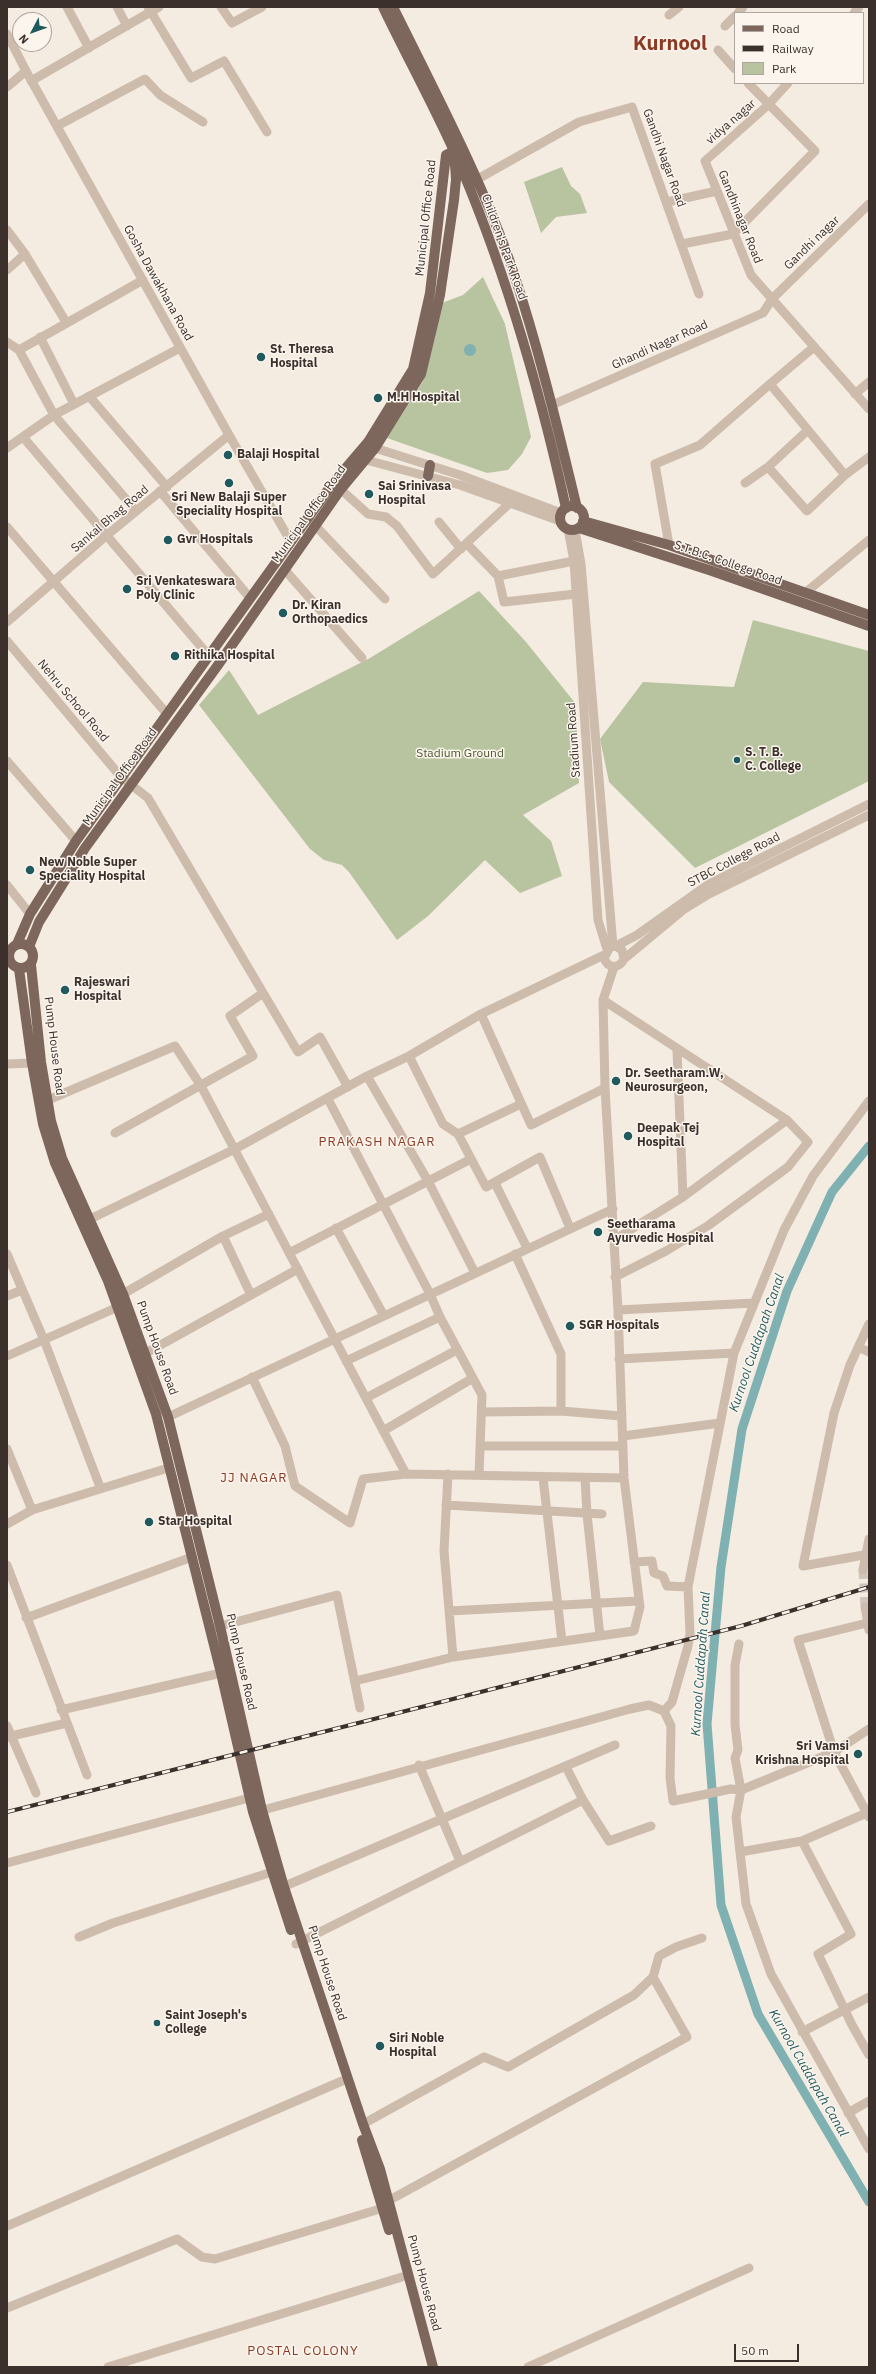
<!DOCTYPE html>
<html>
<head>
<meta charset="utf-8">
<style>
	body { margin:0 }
	#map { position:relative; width:876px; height:2374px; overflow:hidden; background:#f4ebe1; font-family:"IBM Plex Sans",sans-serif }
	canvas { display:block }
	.frame { position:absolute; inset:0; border:8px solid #3b302b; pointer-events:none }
	.legend { position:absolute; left:734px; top:12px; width:130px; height:72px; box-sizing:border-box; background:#fbf5ee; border:1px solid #aea6a0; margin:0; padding:5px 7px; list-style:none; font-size:12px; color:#3b302b }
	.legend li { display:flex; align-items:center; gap:8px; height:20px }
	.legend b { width:20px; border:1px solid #aea6a0 }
	.north { position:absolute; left:12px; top:12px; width:40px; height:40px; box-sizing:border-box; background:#fbf5ee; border:1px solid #aea6a0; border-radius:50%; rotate:229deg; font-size:11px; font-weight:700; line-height:16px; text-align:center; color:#3b302b }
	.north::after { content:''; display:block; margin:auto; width:14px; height:18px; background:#1f5a5e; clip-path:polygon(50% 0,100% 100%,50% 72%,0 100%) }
	.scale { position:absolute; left:734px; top:2344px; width:65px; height:18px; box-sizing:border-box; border:2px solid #3b302b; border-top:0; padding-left:5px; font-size:12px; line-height:14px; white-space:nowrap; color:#3b302b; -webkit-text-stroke:3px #fbf5ee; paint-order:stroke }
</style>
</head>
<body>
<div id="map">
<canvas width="876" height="2374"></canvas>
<div class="frame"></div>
<ul class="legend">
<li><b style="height:5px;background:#7d675c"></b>Road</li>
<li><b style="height:5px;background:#3b302b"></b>Railway</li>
<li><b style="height:11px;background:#b8c4a0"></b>Park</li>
</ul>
<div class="north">N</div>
<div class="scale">50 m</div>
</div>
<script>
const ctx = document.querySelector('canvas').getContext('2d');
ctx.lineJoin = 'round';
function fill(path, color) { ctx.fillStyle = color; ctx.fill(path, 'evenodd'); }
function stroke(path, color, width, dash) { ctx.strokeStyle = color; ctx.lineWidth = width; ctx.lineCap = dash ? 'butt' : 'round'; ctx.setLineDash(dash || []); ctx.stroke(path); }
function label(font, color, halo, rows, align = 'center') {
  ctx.font = font + ' "IBM Plex Sans",sans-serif'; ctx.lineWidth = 3; ctx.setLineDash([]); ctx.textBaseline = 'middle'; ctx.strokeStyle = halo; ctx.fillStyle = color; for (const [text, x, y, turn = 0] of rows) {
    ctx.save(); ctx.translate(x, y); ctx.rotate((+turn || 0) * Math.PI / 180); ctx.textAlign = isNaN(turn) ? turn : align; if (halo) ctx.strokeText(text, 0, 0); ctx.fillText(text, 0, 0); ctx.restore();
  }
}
fill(new Path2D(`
	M562,167L571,186L580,194L587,213L556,217L541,233L524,182Z
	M483,277L505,324L531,437L522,454L508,470L487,473L387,438L423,381L442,303L463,295Z
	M479,591L526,642L576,704L579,783L523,815L551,841L562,876L520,893L485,860L428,916L397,940L349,872L342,865L324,860L310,849L199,705L229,670L258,715L370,658Z
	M753,620L869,651V781L695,868L609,782L600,739L643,682L734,687Z`), '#b8c4a0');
fill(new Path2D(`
	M464 350a6 6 0 1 1 12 0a6 6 0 1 1-12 0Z`), '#7fb0b2');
stroke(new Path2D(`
	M869,1146L832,1192L787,1291L742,1429L721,1567L707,1724L721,1905L758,2014L869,2202`), '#7fb0b2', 9);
stroke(new Path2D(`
	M863,1570L865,1607`), '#cfc6bd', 9, [9, 4.5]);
stroke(new Path2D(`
	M67,7L89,48
	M117,7L127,26
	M148,7L191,78L224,61L267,132
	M221,7L232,23L262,7
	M738,13L743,7
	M854,13L859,7
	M669,15L679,7
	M725,26L735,16
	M7,34L26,71L229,435L291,542
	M718,50L735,69
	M31,81L159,7
	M788,83L768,105L705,161L751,275L869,409
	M7,87L26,71
	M57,126L145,79L160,95L203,122
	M476,180L579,122L632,107L699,294
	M667,202L717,191
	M7,230L25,254L66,322
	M682,244L733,234L815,151L748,83
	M7,270L25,254
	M40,337L74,404
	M7,342L19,350L54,415L136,511
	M19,350L143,280
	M855,394L869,382
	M89,396L167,487
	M552,405L763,313L772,299L869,204
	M808,430L845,475L869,457
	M23,437L209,656
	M371,445L375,448L460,475L561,513
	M7,448L54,415L180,348
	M361,455L366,460L460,485L560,521
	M768,467L807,511L845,475
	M745,483L768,467L808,430L770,384L814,347
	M336,485L368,514L386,517L397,526L433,574L510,503
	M160,491L250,598
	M309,519L385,599
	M439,522L461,549
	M7,527L167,714
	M568,529L574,561L598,920L607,949
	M575,530L581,564L613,946
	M467,544L498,576L574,561
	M669,545L655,464L700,445L770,384
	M285,570L362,658
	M498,576L504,602L576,594
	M805,593L869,540
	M7,622L107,535L229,435
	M7,641L121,777L148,798L298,1052L320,1037L348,1087
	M7,761L76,841
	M7,885L30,914
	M616,946L622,950L624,959C619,969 608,969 604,958L610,947L616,946L637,935L709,884L869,804
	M624,959L683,910L709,894L869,815
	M7,960L9,957
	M603,1000L787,1120L808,1142L788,1167L709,1225L666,1251L615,1277
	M481,1014L531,1125L605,1088
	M677,1050L683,1197
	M409,1056L443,1124L458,1134L521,1104
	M7,1064L32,1063
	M367,1076L428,1181L475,1273
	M328,1099L430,1294L440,1317L482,1395L479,1475
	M48,1100L175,1046L201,1086L406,1474
	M115,1133L253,1056L230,1016L263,993
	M458,1134L486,1187L540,1157L570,1228
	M495,1183L527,1248
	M84,1222L235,1149L367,1076L409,1056L481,1014L604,955
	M336,1228L384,1316
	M223,1236L251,1295
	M614,1240L683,1197L787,1120
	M289,1253L471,1159
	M7,1254L44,1340L100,1487
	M7,1296L22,1290
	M618,1310L754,1303
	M869,1324L850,1365L834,1413L803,1566L869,1554
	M858,1347L869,1352
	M146,1353L298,1269
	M7,1356L118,1307L123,1294L223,1236L269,1214
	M619,1359L734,1353
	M346,1361L440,1317
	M252,1377L285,1446L295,1486L350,1523L363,1479L406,1474L624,1478
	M366,1398L457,1350
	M561,1411L621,1416
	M482,1412L561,1411V1354L515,1254
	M168,1417L613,1209
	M383,1431L473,1378
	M623,1436L720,1423
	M480,1446H623
	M7,1449L32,1510
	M543,1478L562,1641
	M585,1478L587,1514L600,1636
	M446,1505L602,1514
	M7,1524L32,1510L168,1468
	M634,1562L652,1561L654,1573L663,1576L667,1586L688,1587
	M7,1565L87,1775
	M863,1570L869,1539
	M865,1607L869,1630
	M449,1611L639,1601
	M26,1618L192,1557
	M867,1623L798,1640L834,1752L869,1817
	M213,1628L337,1595L360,1708
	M739,1644L735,1665V1725L738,1750L735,1758L741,1790L736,1817L746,1904L771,1974L869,2149
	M453,1657L634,1631L640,1607L624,1478L618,1310L605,1088L603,1000L614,967
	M355,1681L453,1657L444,1551L448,1474
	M61,1710L221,1673
	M664,1711L672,1702L688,1646L690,1634L688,1587L734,1353L784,1230L813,1176L869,1101
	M7,1726L36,1793
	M7,1737L67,1723
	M419,1765L460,1861
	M566,1767L583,1800
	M256,1812L630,1709L649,1705L664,1711L671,1726L670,1778L673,1801L731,1789L741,1790L834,1752L869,1729
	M869,1812L802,1841L851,1934L818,1954L852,2025L869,2055
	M740,1852L802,1841
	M7,1863L249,1798
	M278,1889L615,1745
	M79,1937L113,1923L272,1872
	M296,1944L583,1800L609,1841L651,1826
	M802,2032L869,1997
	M848,2113L869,2101
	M363,2124L484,2057L508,2067L634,1995L653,1977L659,1956L676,1947L702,1938
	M388,2201L687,2037L653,1977
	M7,2226L342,2081
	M7,2308L177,2239L202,2257L215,2259L383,2208
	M108,2367L402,2277
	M528,2367L749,2268`), '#cdbbac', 9);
stroke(new Path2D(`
	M383,7C406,55 432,102 454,151C504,265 539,386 566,508
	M393,7C436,94 482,180 513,271C539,349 558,429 577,508
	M428,476L430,465
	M560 518a12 12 0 1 1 24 0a12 12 0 1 1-24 0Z
	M583,521L669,545L869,615
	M579,528L712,571L869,626
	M9 956a12 12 0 1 1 24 0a12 12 0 1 1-24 0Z
	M17,944L30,914L76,841L333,483L368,442L413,369L430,293L446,155L462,147
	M29,947L39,922L85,848L218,665L341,489L375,448L421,374L440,295L454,200L456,179L454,151
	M31,965L41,1062L51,1121L62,1158L123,1294L168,1417L220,1626L262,1810L284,1887L363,2124L380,2169L433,2367
	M19,969L32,1063L43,1124L55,1163L108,1281L156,1414L221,1673L253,1812L291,1930
	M362,2140L389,2230`), '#7d675c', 10);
const rail = new Path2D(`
	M7,1812L741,1626L869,1587`);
stroke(rail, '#3b302b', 4);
stroke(rail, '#fbf5ee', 2.5, [8]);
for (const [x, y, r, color] of [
	[261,357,5,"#1f5a5e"],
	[378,398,5,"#1f5a5e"],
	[228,455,5,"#1f5a5e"],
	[229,483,5,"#1f5a5e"],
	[369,494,5,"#1f5a5e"],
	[168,540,5,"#1f5a5e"],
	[127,589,5,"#1f5a5e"],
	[283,613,5,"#1f5a5e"],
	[175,656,5,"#1f5a5e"],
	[737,760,4,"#1f5a5e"],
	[30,870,5,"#1f5a5e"],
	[65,990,5,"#1f5a5e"],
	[616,1081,5,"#1f5a5e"],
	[628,1136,5,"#1f5a5e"],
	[598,1232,5,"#1f5a5e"],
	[570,1326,5,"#1f5a5e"],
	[149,1522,5,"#1f5a5e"],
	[858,1754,5,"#1f5a5e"],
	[157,2023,4,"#1f5a5e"],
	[380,2046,5,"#1f5a5e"]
]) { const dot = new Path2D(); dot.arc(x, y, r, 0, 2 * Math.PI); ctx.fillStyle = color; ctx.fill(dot); stroke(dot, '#fbf5ee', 1.5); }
label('12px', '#3b302b', '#fbf5ee', [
	["vidya nagar",731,122,-41],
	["Gandhi Nagar Road",664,158,70],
	["Gandhinagar Road",740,217,68],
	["Municipal Office Road",426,218,-84],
	["Gandhi nagar",812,243,-44],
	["Children's Park Road",504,247,70],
	["Gosha Dawakhana Road",158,283,61],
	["Ghandi Nagar Road",660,345,-24],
	["Municipal Office Road",309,514,-54],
	["Sankal Bhag Road",110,519,-40],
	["S.T.B.C. College Road",728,563,19],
	["Nehru School Road",73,701,50],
	["Stadium Road",574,740,-94],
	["Municipal Office Road",120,777,-54],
	["STBC College Road",734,860,-28],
	["Pump House Road",54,1046,83],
	["Pump House Road",157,1348,70],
	["Pump House Road",241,1662,77],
	["Pump House Road",327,1973,72],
	["Pump House Road",424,2283,75]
]);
label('bold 12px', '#3b302b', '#fbf5ee', [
	["St. Theresa",270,350],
	["Hospital",270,364],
	["M.H Hospital",387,398],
	["Balaji Hospital",237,455],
	["Sai Srinivasa",378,487],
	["Hospital",378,501],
	["Sri New Balaji Super",229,498,"center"],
	["Speciality Hospital",229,512,"center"],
	["Gvr Hospitals",177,540],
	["Sri Venkateswara",136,582],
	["Poly Clinic",136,596],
	["Dr. Kiran",292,606],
	["Orthopaedics",292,620],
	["Rithika Hospital",184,656],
	["S. T. B.",745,753],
	["C. College",745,767],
	["New Noble Super",39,863],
	["Speciality Hospital",39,877],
	["Rajeswari",74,983],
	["Hospital",74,997],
	["Dr. Seetharam.W,",625,1074],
	["Neurosurgeon,",625,1088],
	["Deepak Tej",637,1129],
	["Hospital",637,1143],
	["Seetharama",607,1225],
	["Ayurvedic Hospital",607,1239],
	["SGR Hospitals",579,1326],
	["Star Hospital",158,1522],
	["Sri Vamsi",849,1747,"right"],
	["Krishna Hospital",849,1761,"right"],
	["Saint Joseph's",165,2016],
	["College",165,2030],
	["Siri Noble",389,2039],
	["Hospital",389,2053]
], 'left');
label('12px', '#4a5a2e', '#fbf5ee', [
	["Stadium Ground",460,754]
]);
ctx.letterSpacing = '1px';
label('13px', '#8c3b22', '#fbf5ee', [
	["PRAKASH NAGAR",377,1142],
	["JJ NAGAR",254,1478],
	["POSTAL COLONY",303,2351]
]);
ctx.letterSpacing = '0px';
label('italic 13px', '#1f5a5e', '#fbf5ee', [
	["Kurnool Cuddapah Canal",757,1343,-71],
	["Kurnool Cuddapah Canal",701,1664,-86],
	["Kurnool Cuddapah Canal",808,2073,60]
]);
label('bold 20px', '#8c3b22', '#fbf5ee', [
	["Kurnool",670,44]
]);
</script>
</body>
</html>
